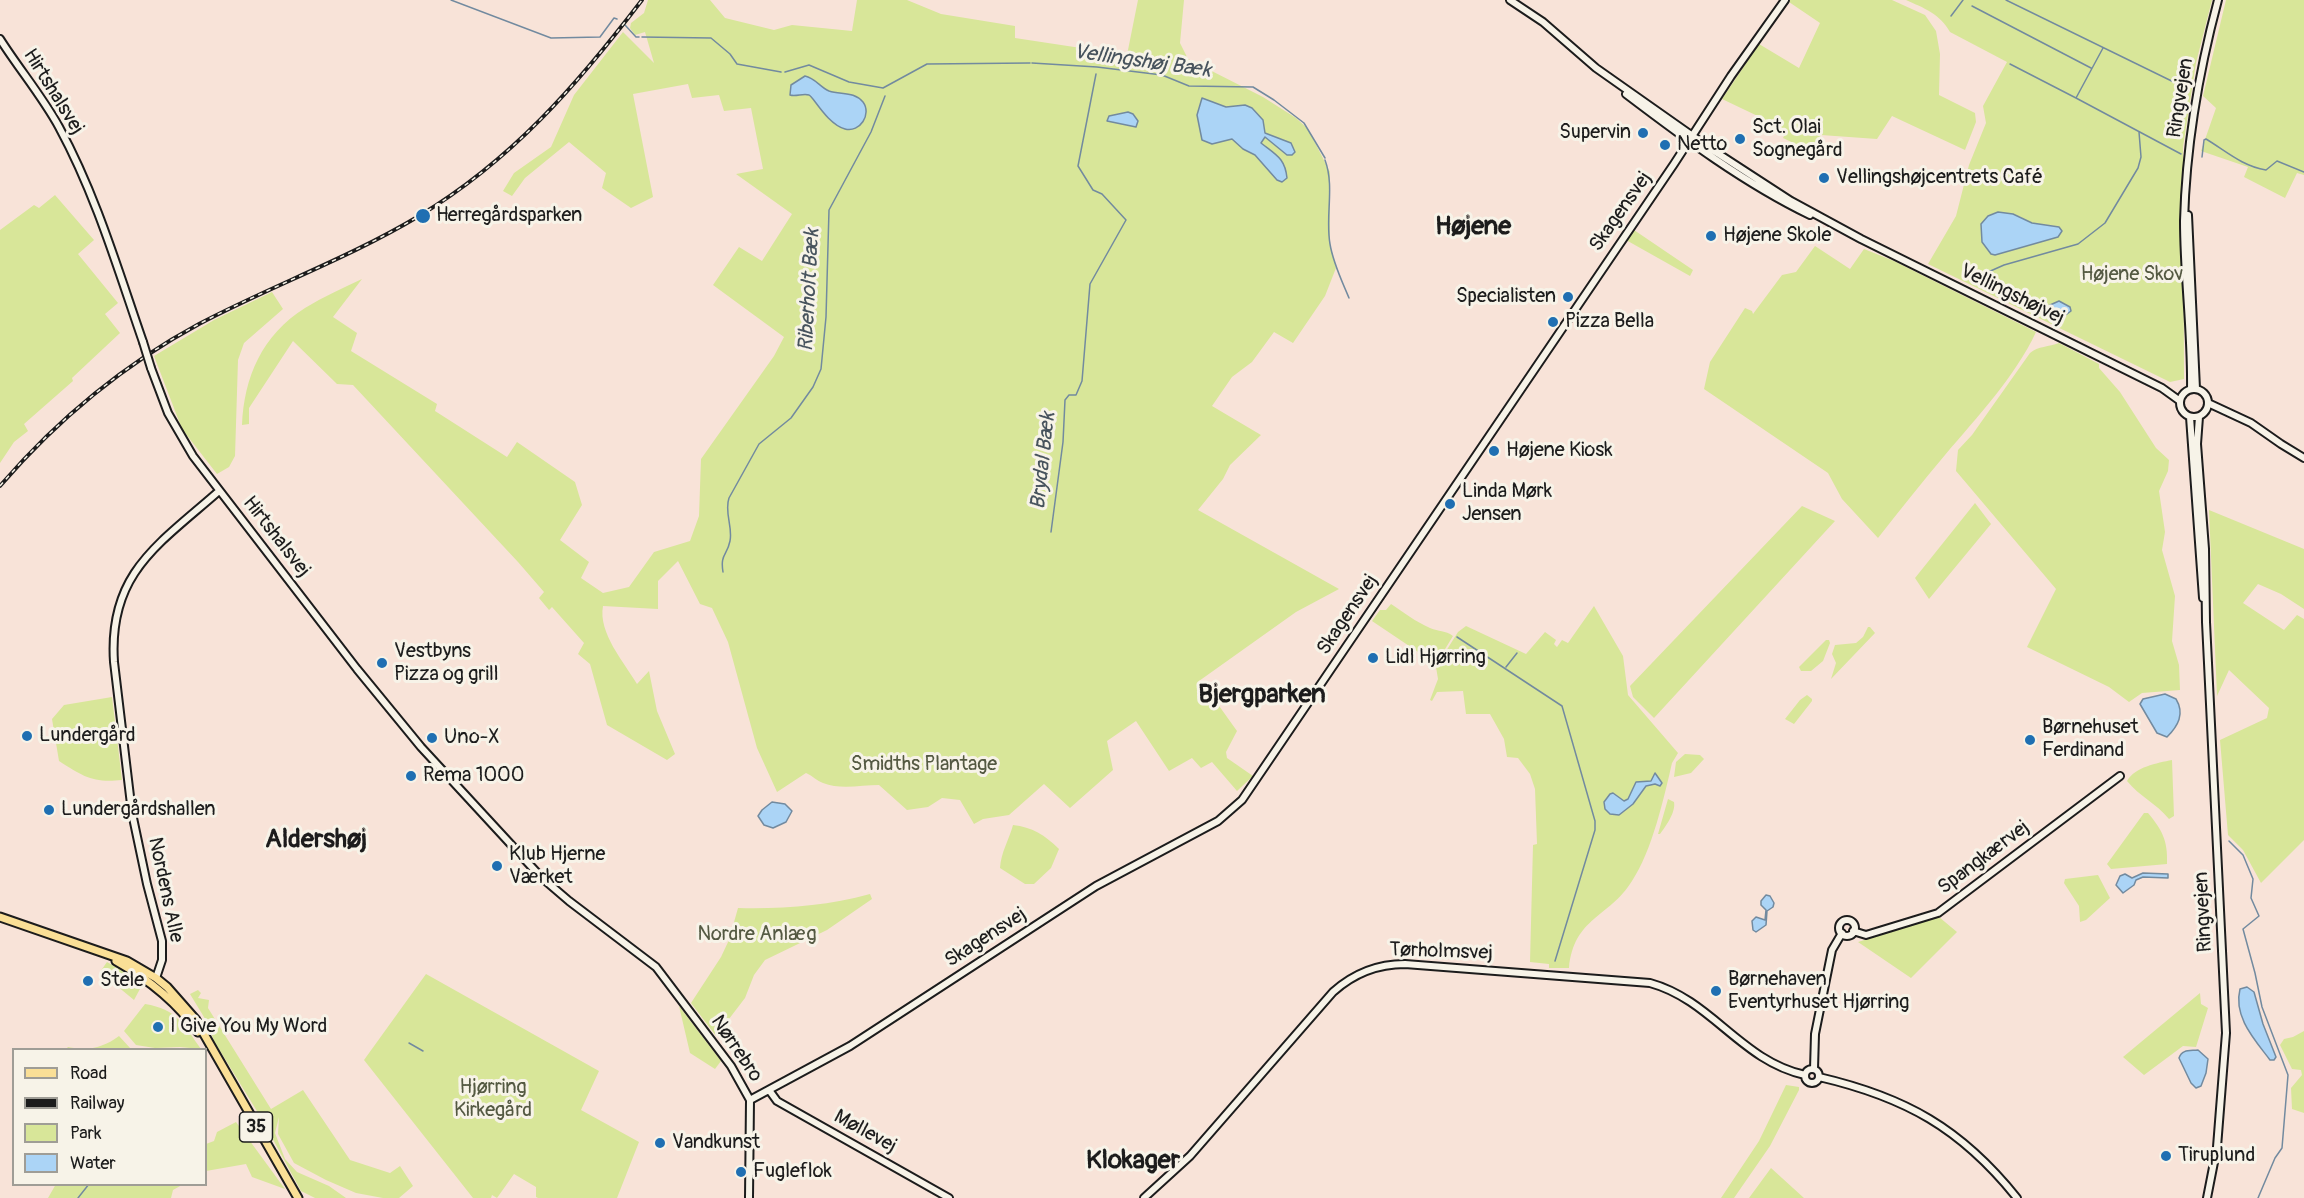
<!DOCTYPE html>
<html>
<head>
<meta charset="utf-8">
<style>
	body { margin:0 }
	#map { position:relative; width:2304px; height:1198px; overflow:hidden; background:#f8e3d8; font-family:Pangolin,sans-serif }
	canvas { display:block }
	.legend { position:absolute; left:12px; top:1048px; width:195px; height:138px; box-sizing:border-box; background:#f7f3e8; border:2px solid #9f9d96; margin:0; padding:8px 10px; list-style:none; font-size:18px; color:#1c1c1c }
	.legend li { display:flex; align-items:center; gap:12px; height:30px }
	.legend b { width:30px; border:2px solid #9f9d96 }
</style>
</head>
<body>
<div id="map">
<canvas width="2304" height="1198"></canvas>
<ul class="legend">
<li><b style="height:8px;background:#fadf96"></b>Road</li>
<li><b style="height:8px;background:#1c1c1c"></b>Railway</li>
<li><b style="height:16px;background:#d8e699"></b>Park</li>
<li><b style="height:16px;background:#abd4f6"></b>Water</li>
</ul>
</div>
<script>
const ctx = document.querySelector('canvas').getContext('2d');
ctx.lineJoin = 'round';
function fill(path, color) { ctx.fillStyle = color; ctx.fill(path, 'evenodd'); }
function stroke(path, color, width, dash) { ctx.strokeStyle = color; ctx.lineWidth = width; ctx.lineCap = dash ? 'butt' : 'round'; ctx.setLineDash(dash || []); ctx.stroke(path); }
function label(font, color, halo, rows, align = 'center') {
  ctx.font = font + ' Pangolin,sans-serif'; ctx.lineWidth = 6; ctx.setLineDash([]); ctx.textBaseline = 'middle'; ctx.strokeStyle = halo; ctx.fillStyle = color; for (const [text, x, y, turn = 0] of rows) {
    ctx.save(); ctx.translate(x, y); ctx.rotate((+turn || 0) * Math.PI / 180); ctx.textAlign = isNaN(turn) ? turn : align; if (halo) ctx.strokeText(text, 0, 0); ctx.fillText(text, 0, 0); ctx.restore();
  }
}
fill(new Path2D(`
	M648,0H710L725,18L774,30L792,25L852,31L857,0H907L941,14L1015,26V38L1127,55L1138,0H1184L1180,43L1188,59L1263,97L1296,118L1308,129L1330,172V244L1336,268L1325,296L1293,343L1274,332L1252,362L1232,377L1212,406L1261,435L1230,465L1223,479L1198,510L1339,589L1296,612L1199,681L1212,696L1237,731L1226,752L1227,758L1253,776L1237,791L1212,762L1201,768L1192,758L1169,771L1136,721L1107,741L1113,770L1070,808L1044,784L1009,815L983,819L974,824L960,800L942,798L928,807L907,810L879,785C862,785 840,790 823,783C817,781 813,776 806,773L777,792L757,748L728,642L712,608L700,604L678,561L658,581V609L603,606C598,633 624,662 637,684L649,671L657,711L675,754L667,760L607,725L590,664L578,654L584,643L552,607L549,610L539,598L544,592L518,562L353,385L337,384L293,341L249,408V424L242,425C244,377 262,335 305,308C323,297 343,288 362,279L333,317L357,333L351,351L437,404L435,411L507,457L517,442L575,482L582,505L560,540L589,562L581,578L603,593L629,587L654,552L690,541L699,516L701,459L774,356L784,337L713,285L739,247L762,261L792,214L736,174L763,169L751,108L724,111L719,95L692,98L688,84L633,94L653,197L631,208L602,188L606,173L569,142L525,178L512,196L503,191L514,173L551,147L574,95L623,32L654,63L645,32L635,35L630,28L631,23L644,13Z
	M1790,0H1892L1925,15L1936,31L1940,54L1939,95L1975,113L1976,122L1965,150L1892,116L1877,139L1821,135L1816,149L1804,148L1783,138L1787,130L1722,99L1759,44L1799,68L1820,23L1789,2Z
	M1906,0H2212L2196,63L2183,147L2184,379L2170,382L1928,264L1956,216L1969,165L1986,123L1983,106L2007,62L1950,32C1940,14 1924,8 1906,0ZM2019,216L2032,223L2055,226L2058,237L1995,255L1991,254Z
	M2226,0H2304V175L2297,173L2285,198L2244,177L2248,167L2201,151L2216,108L2203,96Z
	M55,195L94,240L78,254L118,303L105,314L120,333L72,378L73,381L24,424L28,431L14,442L0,463V230L34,205L39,208Z
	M1634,230L1693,270L1690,276L1626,240Z
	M1815,246L1850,269L1864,249L1894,261L2036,332C2015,377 1977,417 1945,455C1922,482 1900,510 1878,538L1842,499L1828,473L1704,389L1710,362L1745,308L1752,311L1753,314L1782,275L1796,272Z
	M272,292L283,309L244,343L238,360L235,456L229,467L217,474L182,429L154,356L214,320Z
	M2059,343L2099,364V368L2120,392L2156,448L2169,460L2168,471L2159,491L2165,532L2162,550L2175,596L2172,641L2179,665L2180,690L2142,693L2129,702L2109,687L2027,647L2056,589L1956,471L1958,450L1972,435L2030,353C2038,346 2049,347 2059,343Z
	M1975,503L1991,524L1929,599L1915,578Z
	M1802,506L1835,521L1654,718L1633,697L1630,686Z
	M2209,510L2304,549V609L2281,594L2258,584L2243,603L2284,630L2297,615L2304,619V840L2261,883L2243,850L2228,835L2220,740L2267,718L2269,708L2229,670L2217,696Z
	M1391,604C1403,612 1416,622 1430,628C1439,632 1445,630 1453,636L1436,664L1372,621L1380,610H1386Z
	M1594,606L1623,656L1628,695L1678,753L1672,763C1664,798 1652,851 1632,881C1609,918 1574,917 1569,968H1549V964L1530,962L1533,845L1537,844L1535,789L1530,774L1518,758L1507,757L1504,739L1490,714H1466L1463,691L1437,692L1432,701L1430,700L1438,679L1436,667L1458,632L1466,626L1526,654L1545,632L1556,640L1554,644L1557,647L1562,640L1568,643Z
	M1868,627H1870L1875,633L1831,679L1836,663L1832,654L1835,645L1856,643L1863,637Z
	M1826,640H1829L1830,643L1823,661L1811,671H1801L1799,667Z
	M1807,695L1812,699V701L1794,724L1785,719L1800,700Z
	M112,697L122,780C93,783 84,777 59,761L52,719L64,705Z
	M1685,754L1700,755L1704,759L1691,773L1674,777L1676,762Z
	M2172,760L2174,816L2169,819C2156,803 2140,797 2127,781C2135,767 2157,763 2172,760Z
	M1668,799L1674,802C1676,812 1666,826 1660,834H1658Z
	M2144,813H2148C2162,830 2168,840 2167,864L2111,869L2107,864Z
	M1013,825C1032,827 1045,835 1059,849L1051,868L1034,884H1025L1000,868C1001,852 1009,840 1013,825Z
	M2098,875L2110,898L2086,920L2080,922L2079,906L2064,883L2065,879Z
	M870,894L872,899L827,930L765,960L754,975L745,998L716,1036L691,1003L721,957L729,940L738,908C783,909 826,906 870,894Z
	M1939,917L1957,932L1911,978L1858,942Z
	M107,962L140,981L141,987L134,1000L100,972Z
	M426,974L599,1071L581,1110L639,1142L617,1198H538L536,1197V1187L514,1174L497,1198L492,1195L491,1198H473L364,1060Z
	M198,990L201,993L198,998L209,1000L208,1008L271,1109L303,1090L350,1160L390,1173L400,1166L413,1186L399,1198H383L356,1193L326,1180L294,1163L278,1134L279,1117L275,1133L285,1159L297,1172L329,1186L346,1198H315L301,1191L263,1121L214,1041L207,1022L190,994Z
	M2200,993L2201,1004L2208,1008L2196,1047L2183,1046L2144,1075L2123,1057Z
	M145,1004C177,1009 184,1025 201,1049L180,1047L155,1048L136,1045L124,1031Z
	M679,1006L721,1061L715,1069L690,1053Z
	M2304,1031V1113L2292,1109L2291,1088L2302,1075L2301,1070L2292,1069L2280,1045L2284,1039L2293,1037Z
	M119,1036L131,1049H66L68,1047C88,1051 103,1048 119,1036Z
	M1786,1085L1799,1087V1090L1770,1146L1734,1198H1721L1759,1141Z
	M236,1122L285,1189L252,1177L246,1164L206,1171V1144L214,1141L217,1132Z
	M1771,1168L1804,1198H1749Z
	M56,1184H182V1185L173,1190L171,1198H48Z`), '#d8e699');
const water = new Path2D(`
	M805,76C815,78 820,87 829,91C841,95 854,91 863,102C872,114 860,133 845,129C827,124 813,96 809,95C803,93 796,97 790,95L791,85Z
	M1202,98L1226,107L1245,105L1252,108L1263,120L1265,133L1291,143L1295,152L1292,155H1287L1265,137L1261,143C1276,155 1285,158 1287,178L1282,182L1277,180L1255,155L1243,149L1232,139L1212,144L1202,140L1197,115Z
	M1128,112L1133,114L1138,121L1136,127L1107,121L1109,116Z
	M1998,212L2013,214L2032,223L2059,227L2062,231L2058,237L1995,255L1991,254L1982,242L1981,224L1988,216Z
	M2059,301L2070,307L2071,311L2063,317H2056L2050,309V305Z
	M2165,694L2176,699C2185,714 2178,726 2167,737L2157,733L2140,704L2143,699Z
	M1655,773L1662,783L1660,786L1655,784L1646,786L1633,804L1619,815L1610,814L1605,809L1604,802L1610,794L1613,793L1624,801L1628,799L1636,782L1651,781Z
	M772,802L785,804L792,811L786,822L773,828L764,825L758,816L762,810Z
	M2143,873L2168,874V878L2143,877L2136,880L2134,885L2123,893L2116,885L2120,876L2125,874L2132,878Z
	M1766,895L1770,896L1774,903L1773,907L1767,911L1766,925L1756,932L1753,930L1752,921L1756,917L1765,920L1766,910L1761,905V901Z
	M2247,987L2254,992L2263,1024L2276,1057L2274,1060H2270C2255,1040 2233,1017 2240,989Z
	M2198,1050L2208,1059L2206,1073L2201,1086L2196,1088L2191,1083L2179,1058C2182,1049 2190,1051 2198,1050Z`);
fill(water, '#abd4f6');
stroke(water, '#728a9f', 1.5);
stroke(new Path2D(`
	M451,0L551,38L600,37L614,18L617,19
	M2006,0L2188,89
	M1972,6L2091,68
	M1951,16L1963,0
	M625,25L636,37H639
	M642,37L711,38L730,54L737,64L781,72
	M2103,48L2076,98L2181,154
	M1032,63L1097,67L1162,75L1189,86L1253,87L1274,100L1304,123L1325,158
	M2010,64L2076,98
	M785,72L809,65L849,82L883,88L927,64L1030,63
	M2202,157L2204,140L2206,139C2226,151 2242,166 2266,170L2277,161L2304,172
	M1325,160C1335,187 1325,216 1330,244C1333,263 1342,281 1349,298
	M1986,273L2004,265L2078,244L2105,223L2138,168L2141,157L2139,132
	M1051,532L1063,442L1065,400L1069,395H1076L1082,381L1090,284L1126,220L1102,194L1093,190L1078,166L1096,74
	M723,572C720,554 727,556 730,541C733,527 724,512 729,498L759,444L791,418L813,387L821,369L826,317L829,210L871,132L885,96
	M1457,637L1562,706L1595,821V830L1555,961
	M1506,667L1517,653
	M2229,841L2243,855L2253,879L2251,898L2259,916L2243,929L2255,973L2262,1007L2288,1075L2282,1148L2275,1158L2258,1198
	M409,1043L423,1051
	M78,1198L89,1184`), '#728a9f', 1.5);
const secondary = new Path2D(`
	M1510,0L1543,22L1596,68L1711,149L1791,201L1861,239L2162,388L2180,401
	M0,39C19,69 42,96 59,127C96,195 118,270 143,342
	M1626,94C1684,138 1744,183 1810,215
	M2188,215L2196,389
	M151,368L168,413L193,456L357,669L421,747L541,877L569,901L656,967L731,1066L750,1100L749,1198
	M2180 403a14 14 0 1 1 28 0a14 14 0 1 1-28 0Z
	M2191,389C2192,333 2184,277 2184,221C2186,147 2199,71 2218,0
	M2208,403L2251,423L2281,444L2304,458
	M2190,417L2203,598
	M2199,417L2197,444L2205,549L2206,622L2226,1033L2217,1147L2207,1198
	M1839 928a8 8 0 1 1 16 0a8 8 0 1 1-16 0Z
	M1853,931L1866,935L1938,913L2120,776
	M156,978L162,960V941L147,884L132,813L114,662C108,573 159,544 219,491
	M1814,1069L1815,1034L1832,950L1842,933
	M1805 1076a7 7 0 1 1 14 0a7 7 0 1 1-14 0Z
	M1819,1077C1905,1097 1961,1128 2017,1198
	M769,1090L777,1101L949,1198
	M750,1100L850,1046L1096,886L1218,821L1242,800L1674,164L1731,76L1785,0
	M1144,1198L1190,1156L1333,992C1353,974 1377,964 1405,964L1650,983C1712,1000 1741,1061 1805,1075`);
const primary = new Path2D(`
	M0,917L127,961L156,978L167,987L196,1020L298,1198
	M116,961C148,979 177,1002 198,1032`);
stroke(secondary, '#1c1c1c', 10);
stroke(primary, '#1c1c1c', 11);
stroke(secondary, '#f7f3e8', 6);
stroke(primary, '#fadf96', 7);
const rail = new Path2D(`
	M0,486C56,421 123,365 199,324C271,286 349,258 419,216C512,160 577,85 642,0`);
stroke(rail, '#1c1c1c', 4);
stroke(rail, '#f7f3e8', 1.5, [4.5]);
const secondaryBridge = new Path2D(`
	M143,342L151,368`);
stroke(secondaryBridge, '#1c1c1c', 10, []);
stroke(secondaryBridge, '#f7f3e8', 6);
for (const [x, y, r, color] of [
	[1643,133,6,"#1f6fb2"],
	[1740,139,6,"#1f6fb2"],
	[1665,145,6,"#1f6fb2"],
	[1824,178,6,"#1f6fb2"],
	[423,216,8,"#1f6fb2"],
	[1711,236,6,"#1f6fb2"],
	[1568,297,6,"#1f6fb2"],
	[1553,322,6,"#1f6fb2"],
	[1494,451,6,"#1f6fb2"],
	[1450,504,6,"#1f6fb2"],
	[1373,658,6,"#1f6fb2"],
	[382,663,6,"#1f6fb2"],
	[27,736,6,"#1f6fb2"],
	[432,738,6,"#1f6fb2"],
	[2030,740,6,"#1f6fb2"],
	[411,776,6,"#1f6fb2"],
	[49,810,6,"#1f6fb2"],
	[497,866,6,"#1f6fb2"],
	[88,981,6,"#1f6fb2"],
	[1716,991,6,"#1f6fb2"],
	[158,1027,6,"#1f6fb2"],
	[660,1143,6,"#1f6fb2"],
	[2166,1156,6,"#1f6fb2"],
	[741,1172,6,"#1f6fb2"]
]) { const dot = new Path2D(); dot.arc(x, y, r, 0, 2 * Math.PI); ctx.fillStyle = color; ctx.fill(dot); stroke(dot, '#f7f3e8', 2); }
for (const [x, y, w] of [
	[256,1127,33]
]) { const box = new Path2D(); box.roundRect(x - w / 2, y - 15, w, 30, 4.5); ctx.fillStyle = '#f7f3e8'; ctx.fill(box); stroke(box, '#1c1c1c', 1.5); }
label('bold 18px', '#1c1c1c', null, [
	["35",256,1127]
]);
label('20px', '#1c1c1c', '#f7f3e8', [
	["Hirtshalsvej",53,92,58],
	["Ringvejen",2181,98,-81],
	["Skagensvej",1621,212,-55],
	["Vellingshøjvej",2012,295,26],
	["Hirtshalsvej",276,537,52],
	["Skagensvej",1348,615,-56],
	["Spangkærvej",1984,858,-37],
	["Nordens Alle",165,890,78],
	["Ringvejen",2204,912,-93],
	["Skagensvej",986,938,-33],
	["Tørholmsvej",1441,952,2],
	["Nørrebro",736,1049,56],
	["Møllevej",865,1132,29]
]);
label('20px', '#1c1c1c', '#f7f3e8', [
	["Sct. Olai",1752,128],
	["Sognegård",1752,151],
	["Supervin",1631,133,"right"],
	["Netto",1677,145],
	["Vellingshøjcentrets Café",1836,178],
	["Herregårdsparken",436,216],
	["Højene Skole",1723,236],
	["Specialisten",1556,297,"right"],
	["Pizza Bella",1565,322],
	["Højene Kiosk",1506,451],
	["Linda Mørk",1462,492],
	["Jensen",1462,515],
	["Vestbyns",394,652],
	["Pizza og grill",394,675],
	["Lidl Hjørring",1385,658],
	["Børnehuset",2042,728],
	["Ferdinand",2042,751],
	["Lundergård",39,736],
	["Uno-X",444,738],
	["Rema 1000",423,776],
	["Lundergårdshallen",61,810],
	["Klub Hjerne",509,855],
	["Værket",509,878],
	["Børnehaven",1728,980],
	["Eventyrhuset Hjørring",1728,1003],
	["Stele",100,981],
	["I Give You My Word",170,1027],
	["Vandkunst",672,1143],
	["Tiruplund",2178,1156],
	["Fugleflok",753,1172]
], 'left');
label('20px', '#545942', '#f7f3e8', [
	["Højene Skov",2132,275],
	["Smidths Plantage",924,765],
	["Nordre Anlæg",757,935],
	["Hjørring",493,1088],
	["Kirkegård",493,1111]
]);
label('italic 21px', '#47535d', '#f7f3e8', [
	["Vellingshøj Bæk",1142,62,8],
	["Riberholt Bæk",810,290,-87],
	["Brydal Bæk",1044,461,-84]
]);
label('bold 26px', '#1c1c1c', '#f7f3e8', [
	["Højene",1473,227],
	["Bjergparken",1262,695],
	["Aldershøj",316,840],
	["Klokager",1133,1161]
]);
</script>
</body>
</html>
